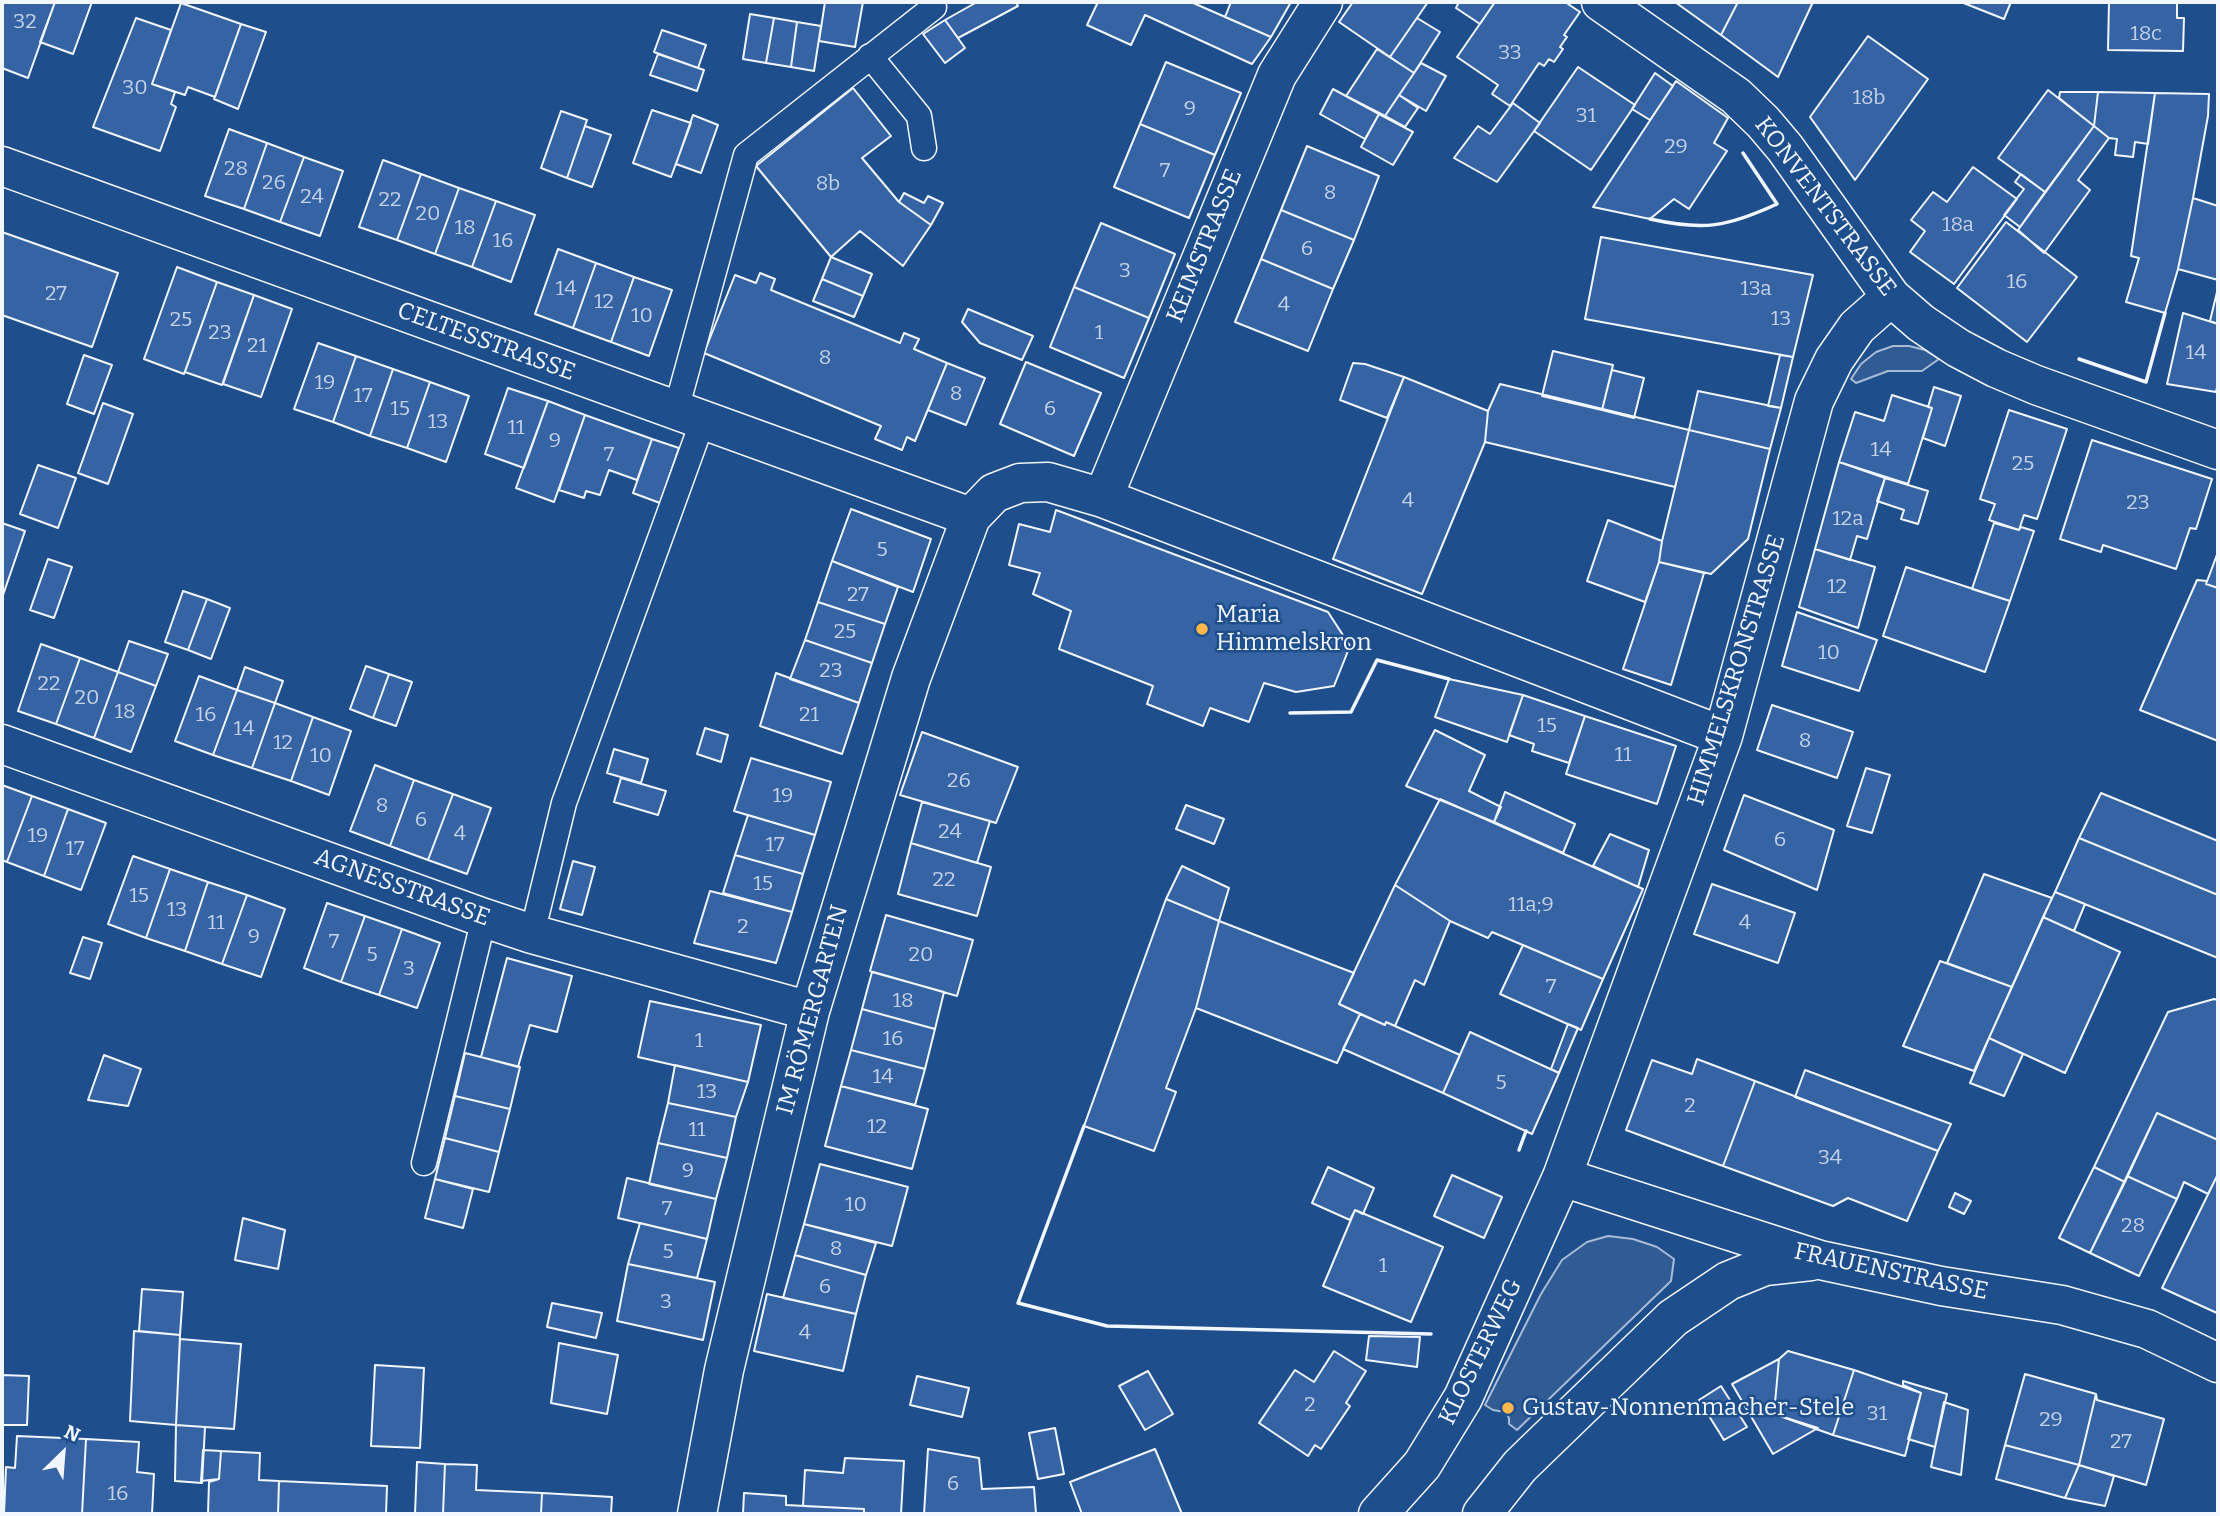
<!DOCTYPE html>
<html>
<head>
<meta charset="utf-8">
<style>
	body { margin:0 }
	#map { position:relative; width:2220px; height:1516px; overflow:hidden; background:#1f4e8c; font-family:Bitter,serif }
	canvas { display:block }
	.frame { position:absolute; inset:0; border:4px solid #f2f6ff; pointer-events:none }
	.north { position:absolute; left:28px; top:1418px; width:70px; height:70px; -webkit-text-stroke:5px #1f4e8c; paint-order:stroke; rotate:25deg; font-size:19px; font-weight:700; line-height:28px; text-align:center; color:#f2f6ff }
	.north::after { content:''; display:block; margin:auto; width:24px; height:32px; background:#f2f6ff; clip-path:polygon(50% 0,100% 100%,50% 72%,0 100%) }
</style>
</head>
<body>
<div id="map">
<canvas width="2220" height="1516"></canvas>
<div class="frame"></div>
<div class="north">N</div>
</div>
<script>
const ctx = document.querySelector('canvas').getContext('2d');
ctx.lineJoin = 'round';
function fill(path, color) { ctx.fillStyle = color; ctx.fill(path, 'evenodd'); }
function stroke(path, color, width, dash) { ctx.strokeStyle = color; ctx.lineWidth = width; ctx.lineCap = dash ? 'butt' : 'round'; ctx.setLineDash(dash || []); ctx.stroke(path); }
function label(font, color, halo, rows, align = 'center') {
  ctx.font = font + ' Bitter,serif'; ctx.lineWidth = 5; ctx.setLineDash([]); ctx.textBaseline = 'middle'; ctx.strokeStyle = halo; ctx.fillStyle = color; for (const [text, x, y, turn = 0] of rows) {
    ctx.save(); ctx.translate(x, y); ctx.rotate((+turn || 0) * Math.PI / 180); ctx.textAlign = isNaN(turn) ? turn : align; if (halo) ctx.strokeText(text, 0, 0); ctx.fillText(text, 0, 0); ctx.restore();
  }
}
const built = new Path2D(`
	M1893,346H1909L1925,350L1939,359L1922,371H1888L1856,383L1851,379L1861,364L1876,352Z
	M1608,1236L1633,1239L1657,1247L1674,1259L1671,1281L1517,1430L1509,1424V1418L1505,1412L1493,1410L1485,1405L1541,1294L1562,1260L1587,1242Z`);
fill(built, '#305b95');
stroke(built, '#a8bbd7', 2);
const building = new Path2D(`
	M2,2H55L28,78L2,68Z
	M55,2H92L73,54L40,42Z
	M825,2H863L855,47L819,41Z
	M977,2H1016L1018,6L958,38L945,20Z
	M1098,2H1191L1271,37L1252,64L1145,15L1131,45L1087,25Z
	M1231,2H1291L1271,37L1225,17Z
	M1353,2H1428L1390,57L1339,22Z
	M1459,2H1495L1480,24L1456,8Z
	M1495,2H1565L1580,12L1564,35L1567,37L1560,47L1563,49L1554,62L1549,59L1544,66L1539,63L1510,106L1492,94L1498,85L1457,57Z
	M1675,2H1738L1721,35Z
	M1738,2H1813L1778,77L1721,35Z
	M1961,2H2011L2004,19Z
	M2109,2H2177V18H2184L2183,51L2108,50Z
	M181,3L241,24L215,97L188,87L185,95L152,84Z
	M750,14L774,18L766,63L743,59Z
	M136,18L171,30L152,84L175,92L171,104L176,107L160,151L93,127Z
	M774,18L797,22L791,67L766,63Z
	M1417,18L1440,32L1414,73L1390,57Z
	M945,20L965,48L945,63L923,34Z
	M797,22L821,26L814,71L791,67Z
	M241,24L266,32L238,109L214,99Z
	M662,30L706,45L698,68L654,52Z
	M1868,36L1928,79L1855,180L1810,117Z
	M1377,49L1414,73L1385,116L1346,96Z
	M658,54L704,70L697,91L650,75Z
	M1166,62L1241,93L1215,155L1140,124Z
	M1421,63L1446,76L1426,111L1399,95Z
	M1578,67L1635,105L1591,170L1534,131Z
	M1655,73L1673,86L1650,120L1632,109Z
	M1676,81L1728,118L1714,143L1727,151L1689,209L1674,199L1650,219L1593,207Z
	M853,88L891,136L862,158L899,202L931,225L903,266L860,231L831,257L756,166Z
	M1333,89L1379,114L1365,139L1320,114Z
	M2048,90L2094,126L2045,192L1998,158Z
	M2060,92H2098L2094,126L2059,98Z
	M2098,92L2155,93L2148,144L2135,142L2133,157L2115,155L2117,139L2109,138L2094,126Z
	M2155,93L2209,94L2208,116L2193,198L2178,269L2165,313L2126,302L2139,258L2131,256Z
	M1399,95L1418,108L1405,127L1385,116Z
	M1513,103L1540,123L1497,182L1454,158L1478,126L1490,134Z
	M652,110L691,123L671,177L633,163Z
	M561,111L587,120L567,178L541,168Z
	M1379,114L1413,132L1393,165L1361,147Z
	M693,115L718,125L701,173L676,164Z
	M1140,124L1215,155L1189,218L1114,187Z
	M585,126L611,135L592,187L567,178Z
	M2094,126L2109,138L2078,180L2090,190L2044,253L2018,230Z
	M229,129L267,143L244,209L205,196Z
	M267,143L304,157L280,222L244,209Z
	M1307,146L1379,176L1354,240L1281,210Z
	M304,157L343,171L320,236L280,222Z
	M383,160L421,174L397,240L359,227Z
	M1973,167L2017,199L1954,284L1910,252L1925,231L1911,220L1933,192L1947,202Z
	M421,174L459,188L435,254L397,240Z
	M2021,174L2045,192L2020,227L2004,215L2024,189L2015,182Z
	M459,188L496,201L472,267L435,254Z
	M904,193L924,203L928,196L943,203L931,225L899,202Z
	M2193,198L2218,206V280L2178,269Z
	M496,201L535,215L511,282L472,267Z
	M1281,210L1354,240L1333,289L1261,259Z
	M2006,222L2077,277L2027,342L1957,288Z
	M1101,223L1175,254L1149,318L1074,287Z
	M2,232L118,273L92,347L2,315Z
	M1601,237L1813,275L1793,357L1585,319Z
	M558,249L596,263L573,328L535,314Z
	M831,257L872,274L863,296L822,279Z
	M1261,259L1333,289L1308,351L1235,322Z
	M596,263L634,277L611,342L573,328Z
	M177,267L217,282L184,374L144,359Z
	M760,273L775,279L771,290L900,343L904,333L919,339L914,349L947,363L915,441L907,437L902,450L875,439L881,426L704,353L735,275L756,283Z
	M634,277L672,290L649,356L611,342Z
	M822,279L863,296L854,317L813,301Z
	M217,282L254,295L222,385L185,372Z
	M1074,287L1149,318L1124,378L1050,347Z
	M2218,288V324L2210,321Z
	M254,295L292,309L261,397L223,384Z
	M968,309L1033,336L1022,360L980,343L962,322Z
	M2183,313L2218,324V383L2216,392L2167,384Z
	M318,343L356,356L333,422L294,409Z
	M1553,351L1613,365L1602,410L1542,396Z
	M84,355L112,365L94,414L67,404Z
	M1780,355L1793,357L1781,408L1768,406Z
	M356,356L393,369L370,436L333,422Z
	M1026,362L1101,393L1074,456L1000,424Z
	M947,363L985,378L966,425L928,410Z
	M1353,363L1365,364L1404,377L1387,418L1340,400Z
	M393,369L430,382L407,448L370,436Z
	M1612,370L1644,378L1634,418L1602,410Z
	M1404,377L1488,411L1485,442L1422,594L1333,559Z
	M430,382L469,396L446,462L407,448Z
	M1500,384L1689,430L1675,487L1485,442L1488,411Z
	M1934,387L1961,396L1945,446L1923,438L1932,408L1928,407Z
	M508,388L548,401L524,468L485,454Z
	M1698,391L1781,408L1770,449L1689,430Z
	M1892,395L1932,408L1908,484L1839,462L1855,412L1884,421Z
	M548,401L585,415L554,502L516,488Z
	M103,403L133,414L108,484L78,473Z
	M2009,410L2067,429L2037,519L2024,515L2019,530L1989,520L1995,504L1980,499Z
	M585,415L652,439L637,480L609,470L600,495L586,491L584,498L559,490Z
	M1689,430L1770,449L1748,539L1711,574L1659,562L1662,541Z
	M652,439L679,448L660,503L633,493Z
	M2092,440L2212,479L2196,529L2190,528L2176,569L2103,545L2101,552L2060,539Z
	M1839,462L1885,478L1867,539L1857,536L1850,560L1815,549Z
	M38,465L76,478L58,528L20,514Z
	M1885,478L1928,491L1918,524L1901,519L1904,510L1877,501Z
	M851,509L931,539L913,592L832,561Z
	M1056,510L1328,612L1350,646L1334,686L1296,692L1264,683L1249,722L1210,708L1203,726L1147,704L1153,686L1059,649L1071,611L1033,594L1040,573L1009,565L1019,524L1050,532Z
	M1608,520L1662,541L1659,562L1645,602L1587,581Z
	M2,523L25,531L2,598Z
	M1994,523L2019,530L2021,527L2034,531L2010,601L1972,589Z
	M1815,549L1875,567L1858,628L1799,607Z
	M2218,552V588L2206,584Z
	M48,559L72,567L54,618L30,610Z
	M832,561L898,587L885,624L818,602Z
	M1659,562L1704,573L1671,685L1623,669Z
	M1906,567L2010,601L1985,672L1883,636Z
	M2197,580L2207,581L2206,584L2218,588V741L2140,710Z
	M183,591L207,599L188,650L165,642Z
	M207,599L230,608L211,659L188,650Z
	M818,602L885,624L872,663L805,640Z
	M1797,612L1877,640L1859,691L1782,666Z
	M805,640L872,663L859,703L790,679Z
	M129,641L168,654L156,686L118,672Z
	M41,644L80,658L56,724L18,711Z
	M80,658L118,672L94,738L56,724Z
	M366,666L389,674L373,718L350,709Z
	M245,667L283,681L275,703L237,690Z
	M118,672L156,686L131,752L94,738Z
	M776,673L859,703L842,754L760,726Z
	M389,674L412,682L396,726L373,718Z
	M199,676L237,690L213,755L175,741Z
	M1449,679L1523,695L1507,742L1435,717Z
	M237,690L275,703L252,768L213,755Z
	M1523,695L1585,716L1569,763L1532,751L1534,744L1509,735Z
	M275,703L313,717L291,781L252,768Z
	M1772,705L1853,732L1837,778L1757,750Z
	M1585,716L1676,746L1657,804L1566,774Z
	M313,717L351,731L329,795L291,781Z
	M705,728L728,735L721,762L697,754Z
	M1435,730L1485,755L1469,791L1501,807L1494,822L1406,786Z
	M922,732L1018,767L996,823L900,795Z
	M614,749L648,759L641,783L607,773Z
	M751,758L831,782L815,835L734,811Z
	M375,765L414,780L390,846L350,831Z
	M1866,768L1890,775L1872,833L1847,826Z
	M621,778L666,791L658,815L614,802Z
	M414,780L453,794L428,860L390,846Z
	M2,785L32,796L7,862L2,860Z
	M1505,792L1575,824L1563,853L1494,822Z
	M2101,793L2218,841V895L2079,838Z
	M453,794L491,808L467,874L428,860Z
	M1744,795L1834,830L1817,890L1724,850Z
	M32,796L68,809L44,876L7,862Z
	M1440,799L1643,889L1603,979L1492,932L1488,938L1450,921L1395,885Z
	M922,802L990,821L977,863L911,843Z
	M1186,805L1224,819L1214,844L1176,829Z
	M68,809L106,823L81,890L44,876Z
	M748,815L815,835L803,874L735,855Z
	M1610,834L1649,850L1638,887L1593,866Z
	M2079,838L2218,895V958L2055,892Z
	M911,843L991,867L977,916L898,894Z
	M735,855L803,874L792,912L723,893Z
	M133,856L170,869L146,938L108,924Z
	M573,861L595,867L582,915L560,909Z
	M1182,866L1229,888L1219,921L1166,899Z
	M170,869L208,882L185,951L146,938Z
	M1984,874L2052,898L2012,987L1947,963Z
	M208,882L247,895L222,964L185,951Z
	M1712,884L1795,913L1778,963L1694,934Z
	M1395,885L1450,921L1424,985L1415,980L1395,1026L1386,1022L1385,1025L1339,1004Z
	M710,891L792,912L776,963L694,943Z
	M2055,892L2085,904L2074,931L2043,917Z
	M247,895L285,909L261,977L222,964Z
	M1166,899L1219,921L1196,1008L1166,1088L1176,1092L1154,1151L1084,1126Z
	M327,903L365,916L341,982L304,968Z
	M886,915L973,940L957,996L870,971Z
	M365,916L402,929L379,995L341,982Z
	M2043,917L2120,952L2065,1073L1989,1038Z
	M1219,921L1354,973L1339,1004L1360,1014L1337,1063L1196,1008Z
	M402,929L440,943L417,1008L379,995Z
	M83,937L102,943L90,979L70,973Z
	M1523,945L1603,979L1581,1030L1500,994Z
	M507,958L572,976L557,1032L530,1025L518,1067L481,1057Z
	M1940,961L2012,987L1974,1071L1903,1046Z
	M872,972L944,992L935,1029L862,1009Z
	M2214,999L2218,1000V1140L2157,1113L2125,1182L2094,1167L2168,1012Z
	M650,1001L761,1025L748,1082L638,1057Z
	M862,1009L935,1029L925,1069L851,1050Z
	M1360,1014L1385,1025L1386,1022L1460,1055L1443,1093L1343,1049Z
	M1568,1024L1578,1028L1559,1073L1551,1069Z
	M1470,1032L1559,1073L1532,1134L1443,1093Z
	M1989,1038L2023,1054L2004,1096L1970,1083Z
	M851,1050L925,1069L915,1105L841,1086Z
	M465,1053L520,1067L510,1109L455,1096Z
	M104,1055L141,1069L128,1106L88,1100Z
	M1697,1059L1755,1081L1723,1166L1626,1130L1652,1060L1692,1074Z
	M675,1065L748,1082L736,1117L668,1103Z
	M1805,1070L1951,1124L1938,1151L1795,1097Z
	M1755,1081L1938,1151L1907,1221L1848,1198L1833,1206L1723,1166Z
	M841,1086L928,1109L912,1169L825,1146Z
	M455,1096L510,1109L499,1152L445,1138Z
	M668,1103L736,1117L727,1158L658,1143Z
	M2157,1113L2218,1140V1174L2208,1194L2184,1182L2177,1199L2127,1176Z
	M445,1138L499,1152L489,1192L435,1179Z
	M658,1143L727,1158L716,1199L649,1184Z
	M820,1164L908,1187L892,1246L804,1224Z
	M1328,1167L1374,1188L1363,1214L1355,1210L1350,1220L1312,1203Z
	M2094,1167L2125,1182L2090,1253L2059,1238Z
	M2218,1174V1310L2217,1313L2162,1288Z
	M1452,1175L1502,1197L1484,1238L1434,1216Z
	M2127,1176L2177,1199L2139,1276L2090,1253Z
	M627,1178L716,1199L707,1239L618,1218Z
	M435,1179L473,1189L463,1228L425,1218Z
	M1955,1193L1971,1201L1964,1214L1949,1207Z
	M1355,1210L1443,1247L1411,1322L1323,1286Z
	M243,1218L285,1230L278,1269L235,1260Z
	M640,1223L707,1239L697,1278L628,1264Z
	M804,1224L876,1243L866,1275L795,1255Z
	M795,1255L866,1275L856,1314L783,1298Z
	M628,1264L715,1282L703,1340L617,1321Z
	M142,1289L183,1292L180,1335L139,1331Z
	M767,1294L856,1314L843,1371L754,1351Z
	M552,1303L602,1313L596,1338L547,1327Z
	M134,1331L180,1335L176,1425L130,1421Z
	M1369,1336L1420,1337L1417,1367L1366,1360Z
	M180,1339L241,1344L234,1429L176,1425Z
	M559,1343L618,1355L607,1414L551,1403Z
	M1334,1351L1366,1371L1346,1403L1350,1406L1321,1449L1315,1445L1308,1456L1259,1423L1295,1370L1314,1382Z
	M1788,1351L1854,1370L1833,1435L1774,1414L1779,1359Z
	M1779,1359L1774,1414L1818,1428L1773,1454L1732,1384Z
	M375,1365L424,1368L420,1448L371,1446Z
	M1854,1370L1921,1393L1905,1456L1833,1435Z
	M1148,1371L1173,1414L1145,1430L1119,1386Z
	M2025,1374L2096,1394L2079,1465L2005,1445Z
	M2,1375L29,1376L27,1425H2Z
	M917,1376L969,1388L962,1417L910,1405Z
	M1903,1381L1947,1394L1935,1447L1908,1439L1921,1393L1903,1385Z
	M1721,1386L1747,1427L1724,1440L1699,1400Z
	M2096,1394L2097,1400L2164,1419L2146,1485L2079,1465Z
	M1944,1402L1968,1410L1961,1475L1931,1467Z
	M176,1425L205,1427L202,1483L175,1481Z
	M1055,1428L1064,1474L1038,1479L1029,1433Z
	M17,1436L86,1439L82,1514H4L6,1467L15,1468Z
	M86,1439L139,1442L137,1472L154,1474L152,1514H82Z
	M2005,1445L2079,1465L2065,1498L1996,1479Z
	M928,1449L979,1458L982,1489L1034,1487L1036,1514H924Z
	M1155,1449L1182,1514H1082L1070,1482Z
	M203,1450L221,1451L219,1479L201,1481Z
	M221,1451L260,1453L259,1480L279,1481L278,1514H208L209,1482L219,1479Z
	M845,1458L904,1461L901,1514L864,1513V1509L803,1506L805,1470L843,1473Z
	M417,1462L445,1464L443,1514H415Z
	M445,1464L477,1465L476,1490L542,1493L541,1514H443Z
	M2079,1465L2114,1476L2105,1506L2065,1498Z
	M279,1481L387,1486L386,1514H278Z
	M542,1493L612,1497L611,1514H541Z
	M744,1493L786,1496V1505L864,1509V1514H743Z`);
fill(building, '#3563a3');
stroke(building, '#f2f6ff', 2);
const lane = new Path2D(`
	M870,56L919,116L924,148
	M676,410L746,155L934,7
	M532,934L564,803L703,420
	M424,1163L484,918`);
const street = new Path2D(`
	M1601,2L1736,96L1763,122L1785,148L1891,297L1921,323L1958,348L1996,368L2036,385L2218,450
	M2,166L971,517
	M1103,498L1277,75L1323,2
	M2,744L484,918L532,934L810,1011
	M1562,1177L1820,1260L1941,1286L2062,1305L2147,1329L2218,1363
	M697,1514L724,1370L810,1011L911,678L971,517L994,493L1020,483L1048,482L1103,498L1723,736
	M1378,1514L1422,1465L1463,1398L1562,1177L1723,736L1814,401L1834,360L1857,327L1891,297
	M1482,1514L1520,1466L1673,1318L1728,1281L1765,1266L1811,1261`);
stroke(lane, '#f2f6ff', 27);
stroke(street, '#f2f6ff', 41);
stroke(lane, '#1f4e8c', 24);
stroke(street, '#1f4e8c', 38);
stroke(new Path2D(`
	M1650,219C1704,231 1727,227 1777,204L1743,153
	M2079,359L2146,382L2165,313
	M1290,713L1351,712L1377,660L1449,679
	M1084,1126L1018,1303L1107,1326L1431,1334
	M1519,1150L1526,1131`), '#f2f6ff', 3.5);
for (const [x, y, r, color] of [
	[1202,629,7,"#ffb74d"],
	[1508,1408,7,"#ffb74d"]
]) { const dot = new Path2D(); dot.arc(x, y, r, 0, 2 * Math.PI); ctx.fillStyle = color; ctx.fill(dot); stroke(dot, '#1f4e8c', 2.5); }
label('21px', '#c3d1e8', null, [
	["32",25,22],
	["18c",2146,34],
	["33",1510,53],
	["30",135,88],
	["18b",1869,98],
	["9",1190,109],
	["31",1586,116],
	["29",1676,147],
	["28",236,169],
	["7",1165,171],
	["26",274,183],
	["8b",828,184],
	["8",1330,193],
	["24",312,197],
	["22",390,200],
	["20",428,214],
	["18a",1958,225],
	["18",465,228],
	["16",503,241],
	["6",1307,249],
	["3",1125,271],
	["16",2017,282],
	["14",566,289],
	["13a",1756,289],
	["27",56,294],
	["12",604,302],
	["4",1284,305],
	["10",642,316],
	["13",1781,319],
	["25",181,320],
	["23",220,333],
	["1",1099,333],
	["21",257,346],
	["14",2196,353],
	["8",825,358],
	["19",325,383],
	["8",956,394],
	["17",363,396],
	["15",400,409],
	["6",1050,409],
	["13",438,422],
	["11",516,428],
	["9",555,441],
	["14",1881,450],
	["7",609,455],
	["25",2023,464],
	["4",1408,501],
	["23",2138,503],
	["12a",1848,519],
	["5",882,550],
	["12",1837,587],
	["27",858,595],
	["25",845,632],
	["10",1829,653],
	["23",831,671],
	["22",49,684],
	["20",87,698],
	["18",125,712],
	["16",206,715],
	["21",809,715],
	["15",1547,726],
	["14",244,729],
	["8",1805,741],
	["12",283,743],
	["11",1623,755],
	["10",321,756],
	["26",959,781],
	["19",783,796],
	["8",382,806],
	["6",421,820],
	["24",950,832],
	["4",460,834],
	["19",38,836],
	["6",1780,840],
	["17",775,845],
	["17",75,849],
	["22",944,880],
	["15",763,884],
	["15",139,896],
	["11a;9",1531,905],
	["13",177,910],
	["11",216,923],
	["4",1745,923],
	["2",743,927],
	["9",254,937],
	["7",334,942],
	["5",372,955],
	["20",921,955],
	["3",409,969],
	["7",1551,987],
	["18",903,1001],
	["16",893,1039],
	["1",699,1041],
	["14",883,1077],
	["5",1501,1083],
	["13",707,1092],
	["2",1690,1106],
	["12",877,1127],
	["11",697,1130],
	["34",1830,1158],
	["9",688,1171],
	["10",856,1205],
	["7",667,1209],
	["28",2133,1226],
	["8",836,1249],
	["5",668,1252],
	["1",1383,1266],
	["6",825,1287],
	["3",666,1302],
	["4",805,1333],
	["2",1310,1405],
	["31",1877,1414],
	["29",2051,1420],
	["27",2121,1442],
	["6",953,1484],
	["16",118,1494]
]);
label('24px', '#f2f6ff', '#1f4e8c', [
	["KONVENTSTRASSE",1825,207,53],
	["KEIMSTRASSE",1205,246,-68],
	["CELTESSTRASSE",486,342,20],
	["HIMMELSKRONSTRASSE",1737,670,-73],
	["AGNESSTRASSE",402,888,20],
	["IM RÖMERGARTEN",813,1010,-75],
	["FRAUENSTRASSE",1891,1272,12],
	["KLOSTERWEG",1481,1352,-64]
]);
label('24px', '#f2f6ff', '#1f4e8c', [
	["Maria",1216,615],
	["Himmelskron",1216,643],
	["Gustav-Nonnenmacher-Stele",1522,1408]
], 'left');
</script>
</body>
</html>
